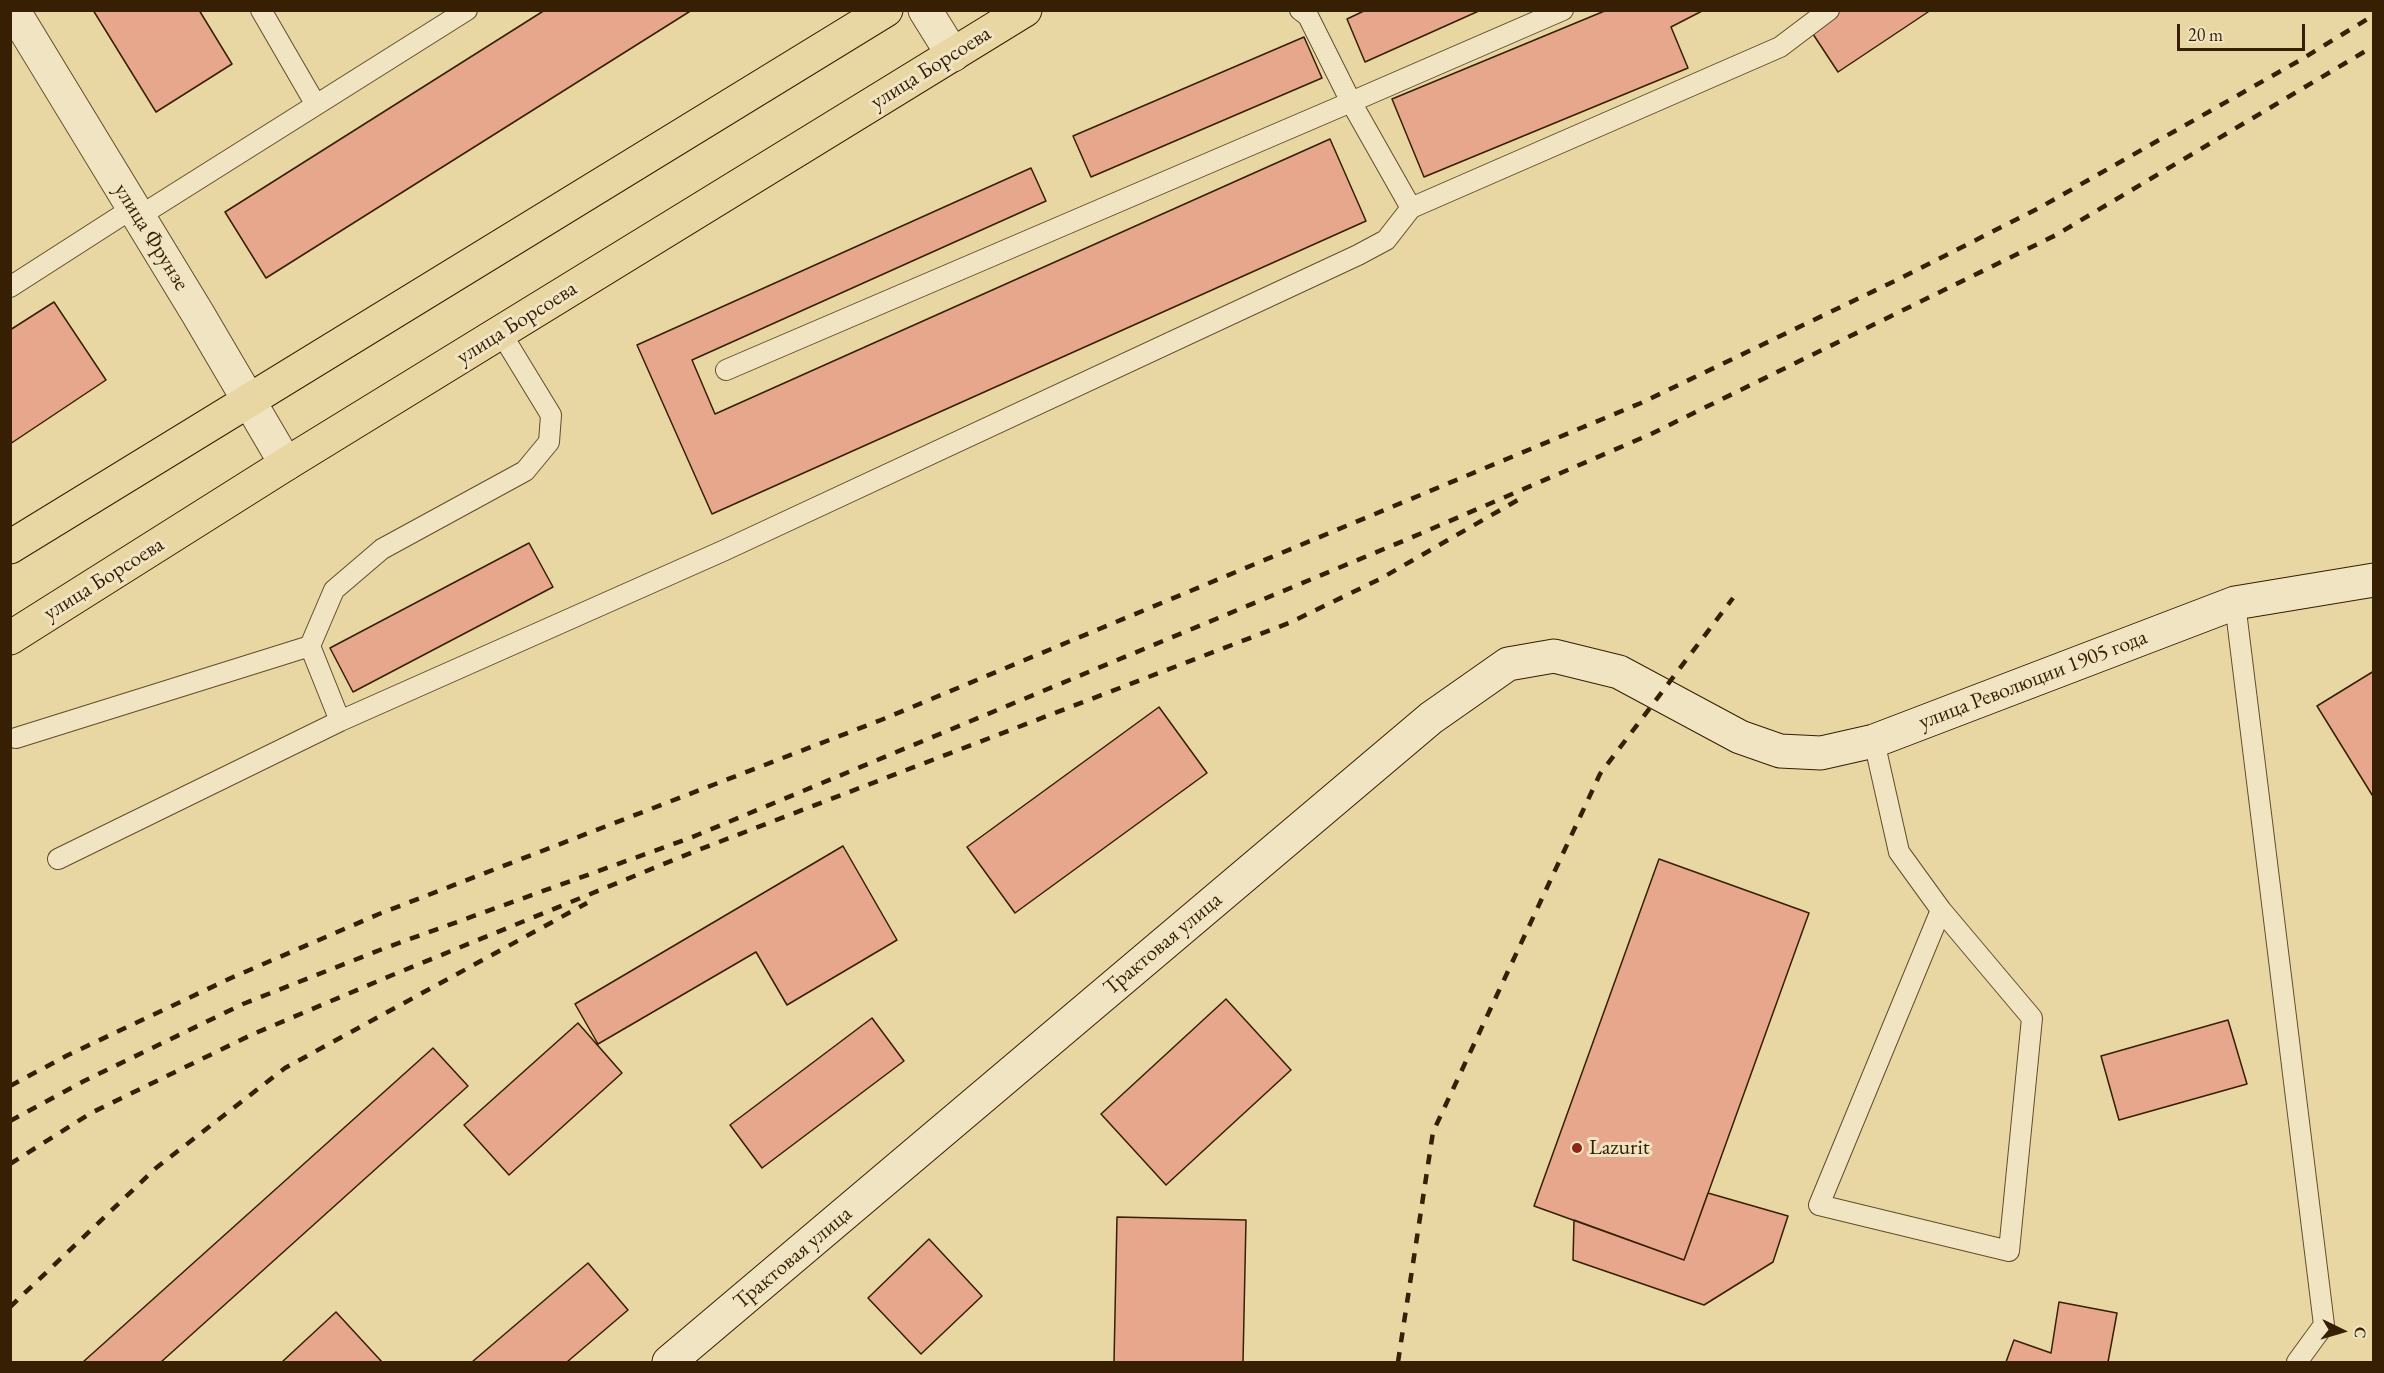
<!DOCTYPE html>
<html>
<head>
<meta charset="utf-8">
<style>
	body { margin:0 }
	#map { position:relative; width:2384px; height:1373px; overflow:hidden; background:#e8d6a3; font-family:"EB Garamond",serif }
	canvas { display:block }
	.frame { position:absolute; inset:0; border:12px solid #361f02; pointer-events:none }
	.north { position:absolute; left:2312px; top:1301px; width:60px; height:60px; -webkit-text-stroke:4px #f0e4c3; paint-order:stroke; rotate:95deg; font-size:16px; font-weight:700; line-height:24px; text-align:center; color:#361f02 }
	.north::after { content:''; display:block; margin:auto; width:21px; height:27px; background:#361f02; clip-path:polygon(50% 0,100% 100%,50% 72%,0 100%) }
	.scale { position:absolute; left:2177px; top:24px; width:128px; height:27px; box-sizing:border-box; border:3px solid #361f02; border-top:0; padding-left:8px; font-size:18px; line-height:21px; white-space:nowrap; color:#361f02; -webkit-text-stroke:4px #f0e4c3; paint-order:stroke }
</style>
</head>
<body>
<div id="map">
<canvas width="2384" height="1373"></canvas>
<div class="frame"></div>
<div class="north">С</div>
<div class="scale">20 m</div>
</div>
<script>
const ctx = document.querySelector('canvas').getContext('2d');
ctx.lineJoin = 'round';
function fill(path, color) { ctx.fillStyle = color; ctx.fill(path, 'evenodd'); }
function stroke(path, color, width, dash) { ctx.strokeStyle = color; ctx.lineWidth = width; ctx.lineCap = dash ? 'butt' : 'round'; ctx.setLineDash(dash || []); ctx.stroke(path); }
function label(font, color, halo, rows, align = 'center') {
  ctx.font = font + ' "EB Garamond",serif'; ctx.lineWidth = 6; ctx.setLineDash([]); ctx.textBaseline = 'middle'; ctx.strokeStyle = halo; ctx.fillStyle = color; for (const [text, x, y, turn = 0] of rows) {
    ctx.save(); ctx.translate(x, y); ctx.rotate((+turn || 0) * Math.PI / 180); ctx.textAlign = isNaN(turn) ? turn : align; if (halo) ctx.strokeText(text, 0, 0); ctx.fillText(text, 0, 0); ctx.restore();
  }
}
const building = new Path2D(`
	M93,10H199L232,64L156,112Z
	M545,10H692L266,278L225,212Z
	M1366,10H1481L1365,62L1347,19Z
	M1607,10H1704L1671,27L1688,68L1424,177L1392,99Z
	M1835,10H1931L1838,72L1809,28Z
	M1304,37L1322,78L1091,177L1073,136Z
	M1330,139L1366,221L712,514L637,345L1031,168L1046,201L692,360L715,414Z
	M54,302L106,380L10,444V330Z
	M529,543L553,587L353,692L330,648Z
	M2374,671V798L2317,706Z
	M1159,707L1207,773L1015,913L967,847Z
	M843,846L897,940L787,1005L756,952L598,1044L575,1004Z
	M1659,859L1809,913L1684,1260L1534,1206Z
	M1226,999L1291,1070L1166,1185L1101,1114Z
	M872,1018L904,1061L762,1168L730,1125Z
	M2228,1020L2247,1084L2119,1120L2101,1056Z
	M578,1023L622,1073L509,1175L464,1125Z
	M433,1048L468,1086L161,1362H83Z
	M1708,1193L1788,1216L1773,1262L1704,1305L1573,1260L1574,1220L1684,1260Z
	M1117,1217L1246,1220L1243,1362H1114Z
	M929,1239L982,1296L921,1354L868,1298Z
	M588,1263L628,1310L567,1362H472Z
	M2059,1302L2117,1313L2108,1362H2006L2014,1340L2051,1353Z
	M336,1312L382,1362H282Z`);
fill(building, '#e6a78c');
stroke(building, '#361f02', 1.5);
const lane = new Path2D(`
	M261,10L316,105
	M1563,10L1351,102L1411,208L1780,47L1829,10
	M138,217L467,10
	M10,287L133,208
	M726,370L1351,102L1308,16L1300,10
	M2235,603L2324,1325L2297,1362
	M310,646L340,721
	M16,738L310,646L334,590L382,549L525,471L549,442L551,415L501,333
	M1874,741L1899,852L1941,910L1819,1205L2009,1251L2032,1018L1941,910
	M58,859L340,721L725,550L1358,255L1386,240L1411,208`);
const street = new Path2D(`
	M13,10L198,314L286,464
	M925,10L953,55`);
const secondary = new Path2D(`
	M669,1362L1431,718L1508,664L1554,656L1619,672L1740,737L1780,751L1821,753L1874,741L2235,603L2374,580`);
const primary = new Path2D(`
	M10,547L886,10
	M10,638L286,464L1025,10`);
stroke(lane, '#624d2a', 22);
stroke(street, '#624d2a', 35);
stroke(secondary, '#361f02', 35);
stroke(primary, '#361f02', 35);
stroke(lane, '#f0e4c3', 20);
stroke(street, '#f0e4c3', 33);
stroke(secondary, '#f0e4c3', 33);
stroke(primary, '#e8d6a3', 33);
stroke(new Path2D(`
	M10,1086L68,1055L231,978L379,914L881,720L1641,403L1901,278L2039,208L2302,59L2374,15
	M10,1121L84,1081L243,1004L385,948L690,838L1408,539L1651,434L2056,235L2374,46
	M10,1164L91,1113L251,1035L390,976L693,852L1289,623L1380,579L1523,497
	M10,1307L156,1168L285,1068L587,903
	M1398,1362L1433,1132L1600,774L1733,598`), '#361f02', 4.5, [10, 10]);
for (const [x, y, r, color] of [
	[1577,1148,6,"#8f2418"]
]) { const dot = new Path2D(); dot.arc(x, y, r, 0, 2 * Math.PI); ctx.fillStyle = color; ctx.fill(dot); stroke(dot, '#f0e4c3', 2); }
label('22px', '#361f02', '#f0e4c3', [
	["улица Борсоева",931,68,-32],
	["улица Фрунзе",151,237,58],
	["улица Борсоева",517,323,-32],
	["улица Борсоева",104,579,-32],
	["улица Революции 1905 года",2033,680,-21],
	["Трактовая улица",1163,944,-40],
	["Трактовая улица",793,1258,-40]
]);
label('22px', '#361f02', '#f0e4c3', [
	["Lazurit",1589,1148]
], 'left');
</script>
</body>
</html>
